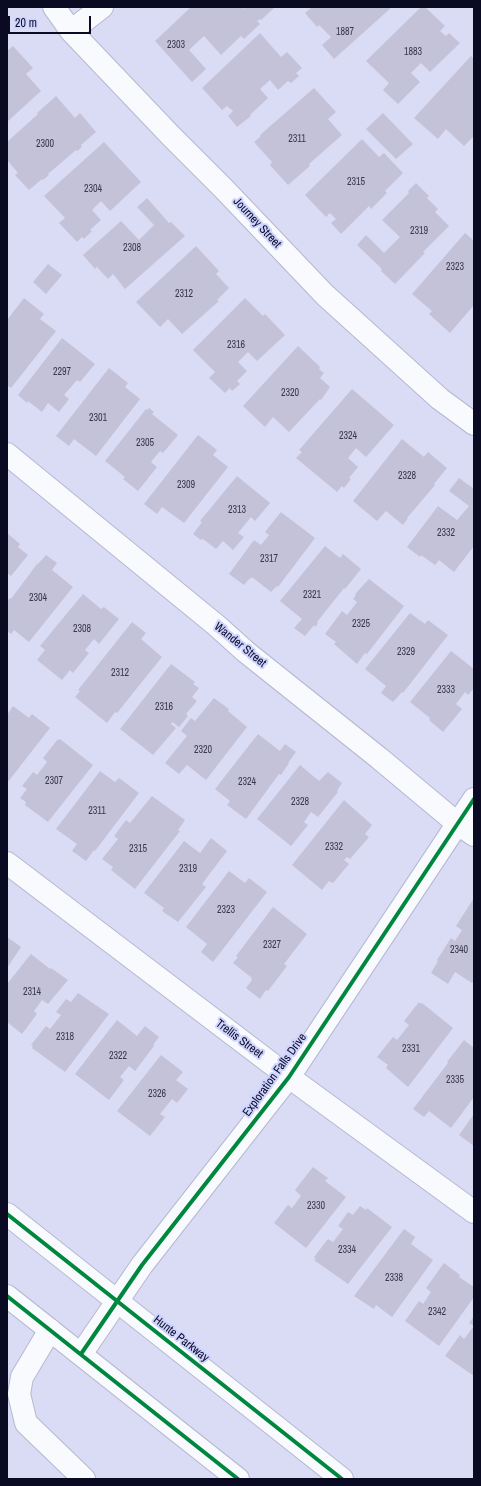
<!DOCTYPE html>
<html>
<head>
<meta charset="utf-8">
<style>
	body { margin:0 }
	#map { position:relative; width:481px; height:1486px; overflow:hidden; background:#d9dcf4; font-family:"Archivo Narrow",sans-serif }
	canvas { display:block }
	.frame { position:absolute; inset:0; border:8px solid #0a0a23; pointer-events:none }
	.scale { position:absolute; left:8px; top:16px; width:83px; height:18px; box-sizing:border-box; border:2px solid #0a0a23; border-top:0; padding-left:5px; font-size:12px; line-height:14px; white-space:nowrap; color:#0a0a23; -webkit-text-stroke:3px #ced4ff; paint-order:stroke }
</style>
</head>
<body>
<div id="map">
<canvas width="481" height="1486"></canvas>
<div class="frame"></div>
<div class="scale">20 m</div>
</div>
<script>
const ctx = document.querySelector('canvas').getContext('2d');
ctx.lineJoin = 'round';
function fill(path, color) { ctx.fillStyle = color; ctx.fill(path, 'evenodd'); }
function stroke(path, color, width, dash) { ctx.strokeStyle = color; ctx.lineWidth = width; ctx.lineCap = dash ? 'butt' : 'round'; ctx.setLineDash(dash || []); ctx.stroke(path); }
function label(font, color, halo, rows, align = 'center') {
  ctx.font = font + ' "Archivo Narrow",sans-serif'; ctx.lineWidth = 4; ctx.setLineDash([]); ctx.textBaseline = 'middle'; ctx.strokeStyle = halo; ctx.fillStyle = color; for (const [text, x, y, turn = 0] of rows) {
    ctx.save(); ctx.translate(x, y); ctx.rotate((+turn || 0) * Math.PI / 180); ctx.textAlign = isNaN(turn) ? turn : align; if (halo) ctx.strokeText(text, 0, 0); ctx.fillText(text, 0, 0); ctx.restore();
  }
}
fill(new Path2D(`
	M191,7H243L244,9L246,7H273L274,8L261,20L260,19L257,21L260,24L244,39L241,36L221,55L204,36L189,50L206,69L192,82L155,41Z
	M312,7H392L334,59L322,45L331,37L319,25L317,27L305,13Z
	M421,7H425L445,26L440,31L446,36L449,33L460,43L430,72L421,63L411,73L420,82L398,104L383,90L389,83L366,61Z
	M260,33L281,57L287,52L302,68L296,73L299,76L291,83L288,81L278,90L270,80L260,89L268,98L250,115L251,116L237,127L228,116L233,111L227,106L222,110L202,88Z
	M13,46L33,68L26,74L41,91L7,122V51Z
	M471,56L474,59V136L464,146L446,129L438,139L414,118Z
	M314,88L336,112L328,119L342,135L309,164L310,166L288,185L270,165L272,162L254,142L261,136L260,135Z
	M56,96L75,118L80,113L96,132L81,145L82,147L77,151L76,150L48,174L49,175L43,180L42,179L29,190L15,175L18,173L7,160V142L38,114L37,113Z
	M383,113L413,144L396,159L366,129Z
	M362,139L379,157L384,153L403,173L385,191L387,193L371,209L369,206L341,234L331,223L336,219L330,213L326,217L305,195Z
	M104,142L141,182L110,211L101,201L92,210L101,220L90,230L92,231L84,239L82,237L77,242L59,223L65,218L44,196Z
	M416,183L429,196L427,198L438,209L435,212L449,226L423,252L425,253L395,284L381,271L382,269L357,245L366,235L384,253L400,237L382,220L409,193L408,191Z
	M147,198L169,223L171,222L185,236L125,289L113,274L108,279L97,267L95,269L83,255L121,221L139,240L154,225L137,207Z
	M465,233L474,241V305L450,333L429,314L432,311L412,294Z
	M196,246L219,271L216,274L229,288L217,300L219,301L182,334L168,319L160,327L136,302Z
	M48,264L62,275L46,294L33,282Z
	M24,298L44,314L40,319L56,331L11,388L7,385V320Z
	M245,298L263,316L265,314L285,335L257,361L248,352L238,362L247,371L237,381L240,384L232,391L230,388L225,393L209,378L215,372L193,350Z
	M62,338L95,364L80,382L77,380L64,395L69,399L59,412L48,403L42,412L28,401L27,403L18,395Z
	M298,346L320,367L319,369L324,373L320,378L330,387L321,400L320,399L289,432L273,417L265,427L243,406Z
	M109,368L128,383L125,387L140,399L96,456L74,439L69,446L56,436Z
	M352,389L394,425L366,457L356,448L348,458L358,467L349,478L351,479L344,488L342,486L337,492L296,458L302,452L299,450Z
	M149,408L154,412L152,414L178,435L163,453L160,451L151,462L157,467L138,491L123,479L125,477L105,461L146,409L147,410Z
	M198,435L217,450L213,455L228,467L184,523L162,507L157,514L144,504Z
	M402,439L424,457L428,452L447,468L434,484L435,485L407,518H408L403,525L386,511L377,521L353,501Z
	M237,476L270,503L255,521L251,517L238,533L244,537L233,550L223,541L216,549L203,539L201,540L193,534L202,522L200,521Z
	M459,478L474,489V546L454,572L439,560L435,565L421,555L420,557L407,547L438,506L457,520L469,506L449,491Z
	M281,512L315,538L278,587L277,586L271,592L252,577L251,579L250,578L244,585L229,574L254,540L261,545L269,535L265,532Z
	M7,533L20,544L18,547L28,555L11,576L7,573Z
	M325,546L340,558L343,554L361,569L345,589L344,588L317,622L318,623L315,627L314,625L305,636L294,628L302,619L280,601Z
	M46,555L57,563L52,570L73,587L29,642L14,630L11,634L7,631V601L10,598L11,599L37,564H38Z
	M369,579L404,606L367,654L365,653L357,664L334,644L336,642L325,634L342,611L347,615L357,602L353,599L356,595L355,594Z
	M83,594L101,609L104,607L119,619L99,644L94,639L85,650L89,653L73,673L70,670L62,680L37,660L45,650L40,646Z
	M410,613L425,624L428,620L448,635L403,693L402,692L393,702L381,693L386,686L365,669Z
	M132,622L146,633L141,639L162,657L117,713L115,712L107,723L75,697L80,691L78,690Z
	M451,651L474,669V688L468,695L465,692L456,704L462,709L443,732L429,720L430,718L410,702Z
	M171,664L195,682L193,684L199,688L192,697L197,701L186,714L188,716L179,727L172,722L171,724L176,728L153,755L120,729Z
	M214,698L229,709L228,711L247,727L206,780L187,765L179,774L165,763L187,736L181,731L191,718L195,721Z
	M13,706L29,718L32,714L50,728L7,783V715Z
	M258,734L280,751L285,744L296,752L288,763H289L281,775L279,774L246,819L227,805L230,801L215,789Z
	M58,739L59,740L60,739L93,765L48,822L25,805L26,802L20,798L27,789L22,786L33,772L37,775L47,762L43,758Z
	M300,765L319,781L328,772L342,783L337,791L338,792L318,817L311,812L304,822L308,825L291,846L257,819Z
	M100,771L115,782L119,778L139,793L95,851L94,850L86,861L72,851L77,844L56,829Z
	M152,796L185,820L178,830L180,831L135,889L111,870L113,867L102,859L118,839L114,836L126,820L130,823Z
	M344,800L372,825L365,834L369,837L350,859L347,857L344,860L349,864L333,883L329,881L322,890L292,865Z
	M211,838L227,851L202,884L206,887L178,922L162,911L164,908L144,893L184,841L200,853Z
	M229,871L245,883L249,878L267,892L213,962L201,952L207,944L186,927Z
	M474,898V981L472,983L455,972L448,984L431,973L438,961L437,960L451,938L455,941L462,930L456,926Z
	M273,907L307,934L284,964L287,966L268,991L266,990L260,999L246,988L252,980L251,979L252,978L233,963L238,957L236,956Z
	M7,937L21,947L7,968Z
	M31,954L50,969L51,968L68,980L48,1004L42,1000L34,1011L37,1014L22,1034L7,1022V984Z
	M78,993L109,1014L65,1072L32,1048L33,1046L31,1045L46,1026L50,1029L61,1015L56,1012L66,999L71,1002Z
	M419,1002L421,1004L422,1003L453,1028L408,1087L386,1068L388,1065L377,1057L393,1037L397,1040L409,1025L404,1021Z
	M117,1020L137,1036L145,1026L159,1037L153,1045L154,1046L135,1071L129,1066L120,1077L124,1080L109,1100L75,1074Z
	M464,1040L474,1048V1097L451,1128L429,1111L424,1117L413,1109L448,1063L447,1062Z
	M161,1055L183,1072L176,1080L188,1089L177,1103L172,1099L160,1114L165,1117L150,1136L117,1111Z
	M474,1114V1146L459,1135Z
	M313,1167L328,1178L325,1181L346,1197L306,1248L274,1223L288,1205L292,1208L301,1196L295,1190Z
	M360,1206L366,1210L367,1208L392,1227L348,1284L314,1260L316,1259L314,1257L328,1239L333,1242L343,1229L338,1226L348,1212L353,1215Z
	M404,1229L415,1237L411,1244L433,1260L392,1317L376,1305L374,1309L354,1296Z
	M444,1263L460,1275L459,1277L474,1287V1297L439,1346L405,1321L419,1301L423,1304L431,1292L426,1288Z
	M474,1316V1376L445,1356L460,1335L464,1339L474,1326L469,1323Z`), '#c4c2d9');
const minor = new Path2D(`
	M54,7L71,31L171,136L224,189L325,295L440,399L474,424
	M71,31L102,7
	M7,454L216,625L246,652L379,758L458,824L474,835
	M7,863L289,1077L474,1212
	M50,1330L22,1377L19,1394L26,1423L84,1479
	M81,1354L142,1265L289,1077L474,799`);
const major = new Path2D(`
	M7,1214L342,1479
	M7,1296L238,1479`);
stroke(minor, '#b5b8d0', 24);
stroke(major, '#b5b8d0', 24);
stroke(minor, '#f9fafd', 22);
stroke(major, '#f9fafd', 22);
stroke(new Path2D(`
	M7,1214L342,1479
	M7,1296L238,1479
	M81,1354L142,1265L289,1077L474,799`), '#00873e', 4);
label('10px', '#383850', null, [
	["1887",345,32],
	["2303",176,45],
	["1883",413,52],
	["2311",297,139],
	["2300",45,144],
	["2315",356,182],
	["2304",93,189],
	["2319",419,231],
	["2308",132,248],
	["2323",455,267],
	["2312",184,294],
	["2316",236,345],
	["2297",62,372],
	["2320",290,393],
	["2301",98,418],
	["2324",348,436],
	["2305",145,443],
	["2328",407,476],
	["2309",186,485],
	["2313",237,510],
	["2332",446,533],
	["2317",269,559],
	["2321",312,595],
	["2304",38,598],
	["2325",361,624],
	["2308",82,629],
	["2329",406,652],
	["2312",120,673],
	["2333",446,690],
	["2316",164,707],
	["2320",203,750],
	["2307",54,781],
	["2324",247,782],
	["2328",300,802],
	["2311",97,811],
	["2332",334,847],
	["2315",138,849],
	["2319",188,869],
	["2323",226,910],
	["2327",272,945],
	["2340",459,950],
	["2314",32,992],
	["2318",65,1037],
	["2331",411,1049],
	["2322",118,1056],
	["2335",455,1080],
	["2326",157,1094],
	["2330",316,1206],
	["2334",347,1250],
	["2338",394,1278],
	["2342",437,1312]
]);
label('12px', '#0a0a23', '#ced4ff', [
	["Journey Street",257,223,47],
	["Wander Street",240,645,39],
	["Trellis Street",239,1039,37],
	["Exploration Falls Drive",275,1075,-54],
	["Hunte Parkway",181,1339,38]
]);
</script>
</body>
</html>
